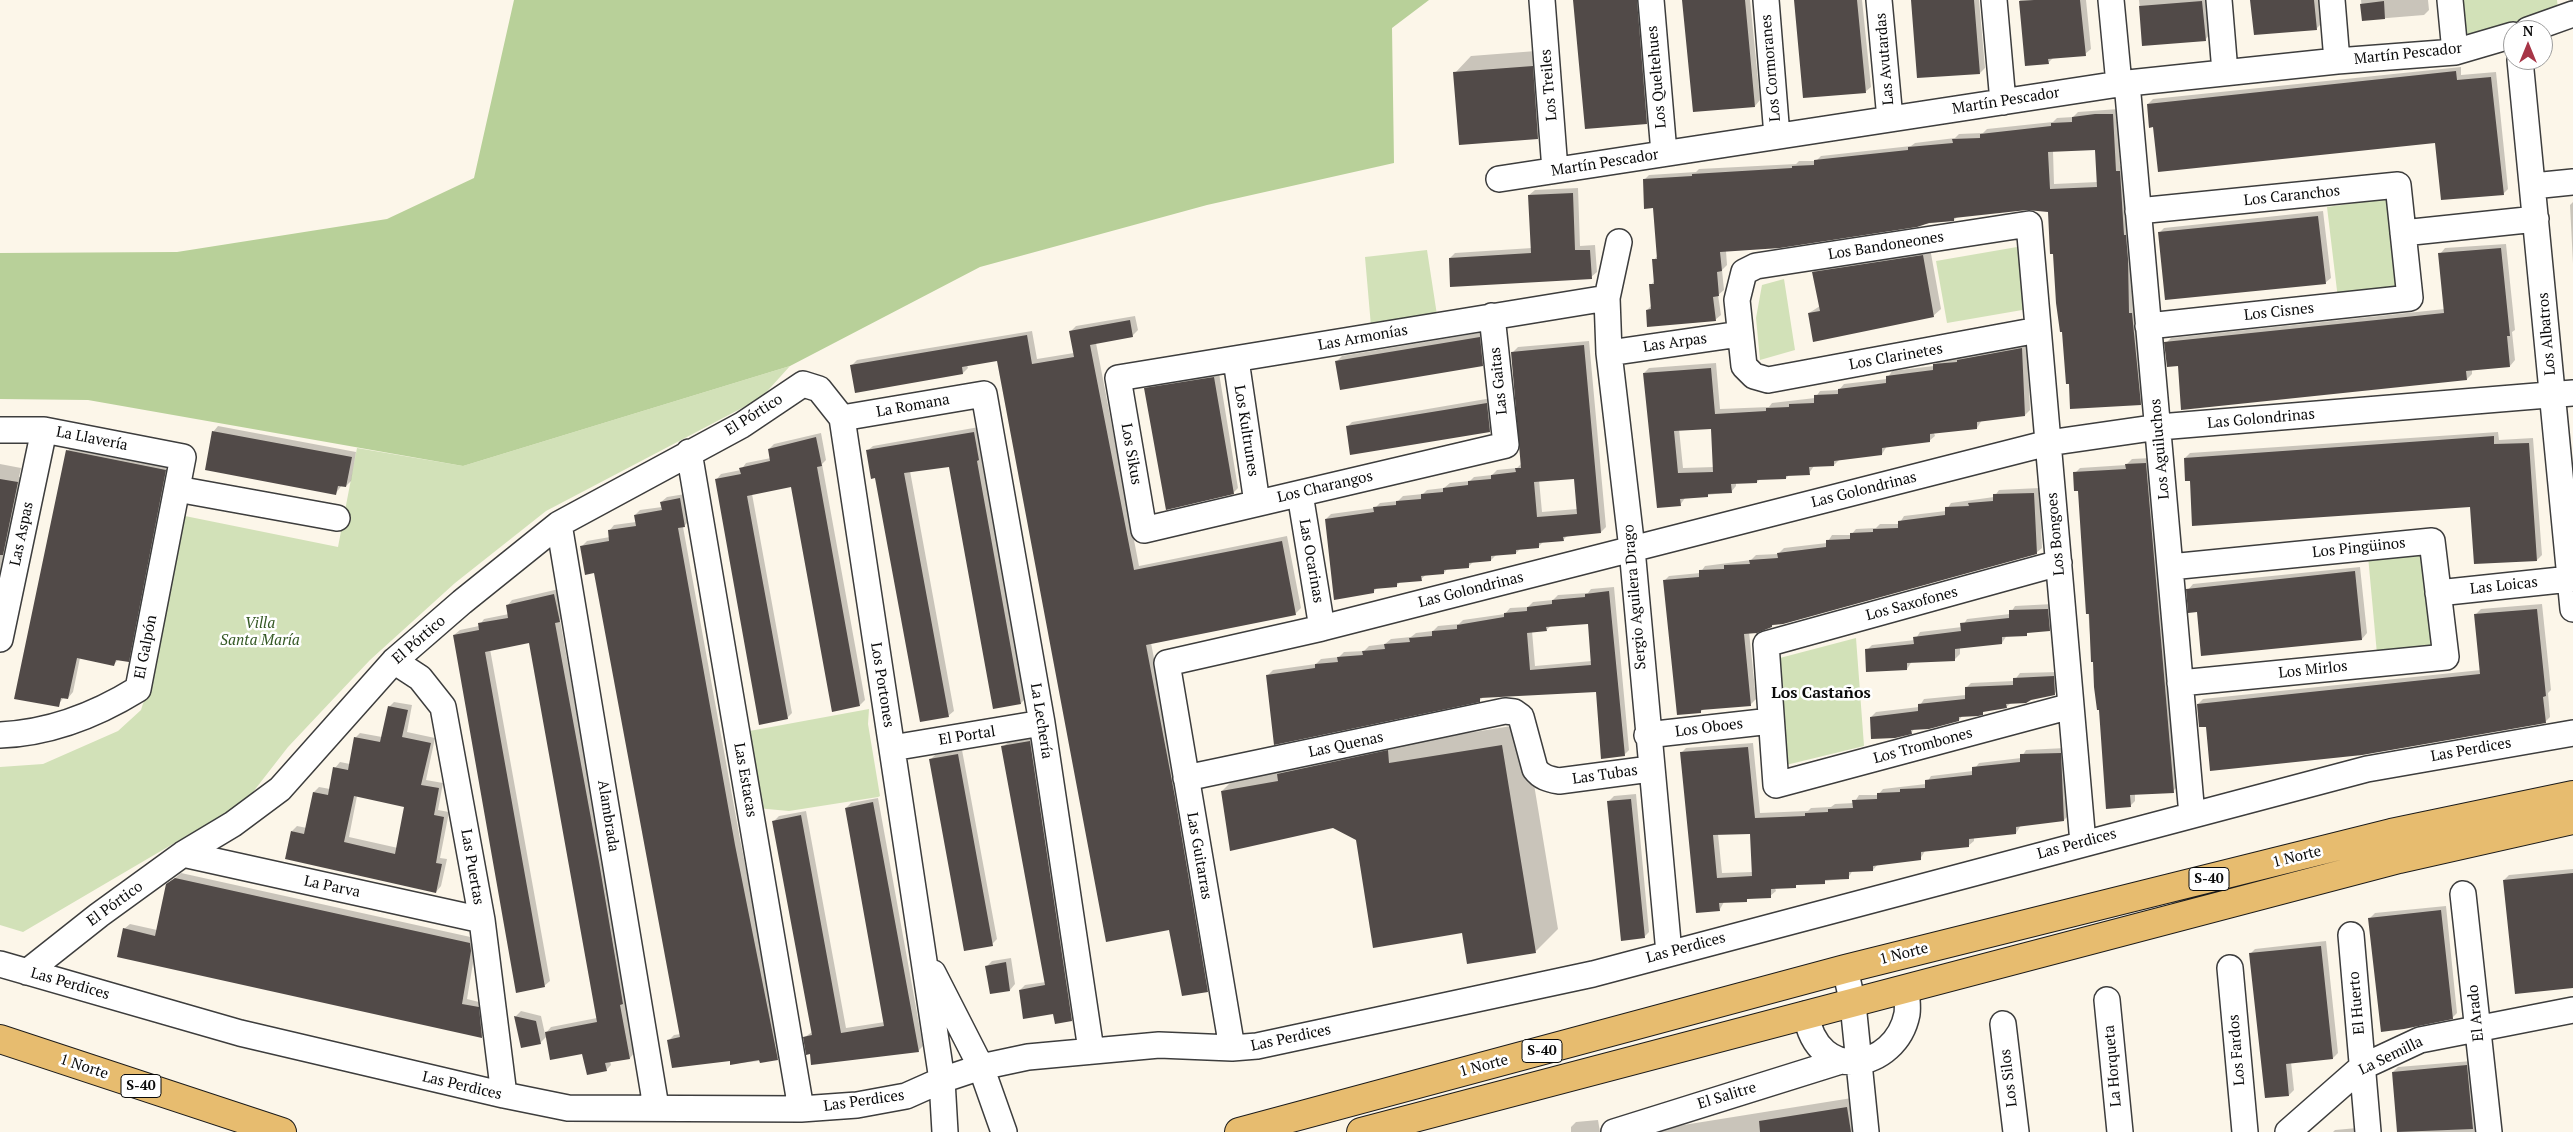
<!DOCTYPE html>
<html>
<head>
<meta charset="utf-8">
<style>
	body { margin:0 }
	#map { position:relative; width:2573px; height:1132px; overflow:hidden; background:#fcf6e9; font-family:"PT Serif",serif }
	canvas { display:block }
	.north { position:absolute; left:2503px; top:20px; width:50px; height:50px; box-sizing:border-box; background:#fff; border:1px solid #9d9d9d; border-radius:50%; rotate:0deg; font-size:14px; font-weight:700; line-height:20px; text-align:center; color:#0a0a0a }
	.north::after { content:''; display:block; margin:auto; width:18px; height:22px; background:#a73547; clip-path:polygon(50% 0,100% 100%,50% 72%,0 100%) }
</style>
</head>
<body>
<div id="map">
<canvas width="2573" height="1132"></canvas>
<div class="north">N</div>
</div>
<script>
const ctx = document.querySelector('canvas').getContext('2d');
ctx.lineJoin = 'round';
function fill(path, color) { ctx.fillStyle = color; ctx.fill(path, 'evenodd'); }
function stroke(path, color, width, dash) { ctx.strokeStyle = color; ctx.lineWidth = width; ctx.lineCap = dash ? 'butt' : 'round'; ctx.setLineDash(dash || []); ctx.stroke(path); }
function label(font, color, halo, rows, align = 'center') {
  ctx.font = font + ' "PT Serif",serif'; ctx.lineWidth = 5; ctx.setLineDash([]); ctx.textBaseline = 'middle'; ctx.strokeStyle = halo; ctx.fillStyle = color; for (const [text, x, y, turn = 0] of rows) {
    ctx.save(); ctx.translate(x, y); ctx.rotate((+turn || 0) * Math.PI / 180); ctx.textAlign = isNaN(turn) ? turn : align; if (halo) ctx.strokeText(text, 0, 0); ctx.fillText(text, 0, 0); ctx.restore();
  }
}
fill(new Path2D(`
	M2461,0H2557L2558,10L2471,36L2464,31Z
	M2391,198L2403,290L2338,299L2327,207Z
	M2017,247L2028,309L1947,323L1936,261Z
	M1427,250L1437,315L1371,326L1365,257Z
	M1784,279L1795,350L1760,360L1756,318L1762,285Z
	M790,366L761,398L546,511L455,583L370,660L288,747L246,801L23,932L0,925V767L43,764L118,731L141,710L156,663L180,515L338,547L357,448L463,466Z
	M2424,550L2435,649L2377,654L2368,556Z
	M1856,638L1864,746L1786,765L1776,659Z
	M869,709L868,724L880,796L859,807L878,797L789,811L756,808L744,732Z`), '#d2e1b8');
fill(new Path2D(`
	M514,0H1429L1392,28L1394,163L1207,205L980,267L790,366L463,466L88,400L0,399V253L177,252L387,219L474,178Z`), '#b8d099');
fill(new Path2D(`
	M1574,0H1641L1652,118L1647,123Z
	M1683,0H1750L1760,100L1755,106Z
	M1795,0H1862L1871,87L1865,92Z
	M1912,0H1979L1985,68L1980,73Z
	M2020,0H2086L2091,49L2085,54L2053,58L2048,63L2026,65Z
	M2139,0H2207L2210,34L2205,40L2144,44Z
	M2252,0H2319L2321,24L2316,29Z
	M2361,0H2428L2429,10L2424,15L2363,20Z
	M1549,50L1554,121L1538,138L1455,73L1471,56Z
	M2461,67V75L2496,72L2508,189L2503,194L2436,142L2154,126L2148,104L2153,99Z
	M2118,109L2120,166H2125L2133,253L2134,308H2137L2146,399L2141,404L2064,331L2049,211L2027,209L1957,217L1954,220L1726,251L1727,265L1722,270L1724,290L1718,295L1721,315L1715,320L1647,310L1652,305L1651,285L1655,280L1654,260L1658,255L1654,207L1644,180L1649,175L1696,172L1699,169L1796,164L1799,161H1816L1821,156L1911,146L1915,143L1955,138L1959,134L1983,133L1987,129L2053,122L2057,118L2073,117L2078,112ZM2096,149L2098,182L2054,184L2053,151Z
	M1578,188L1580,246L1595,245L1597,272L1591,277L1450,258L1455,253L1532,248L1529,195L1535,190Z
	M2573,202V264L2570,205Z
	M2323,211L2331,278L2325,283L2159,233L2164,228Z
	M2506,244L2515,330L2512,332L2515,360L2510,366L2472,369V374L2467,379L2166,343L2171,338L2445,309L2440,254L2445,248Z
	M1930,248L1941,309L1933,316L1809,313L1820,306L1813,272L1820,265Z
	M1135,316L1138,330L1132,336L1096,343L1139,566L1287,536L1301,608L1295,614L1151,643L1180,791L1212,985L1207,990L1170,929L998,360L967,365L968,368L963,373L852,365L857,360L1032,331L1037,359L1074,353L1071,331L1076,326Z
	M1485,332L1488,359L1482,365L1336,362L1342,356Z
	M1589,341L1606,527L1601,532L1568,535L1563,540L1543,542L1538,547L1521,548L1516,553L1496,555L1491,560L1474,561L1469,566L1448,568L1444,573L1427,574L1421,579L1401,581L1396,586L1378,587L1373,592L1326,519L1331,514L1375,508L1380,503L1398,501L1403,496L1423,494L1427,490L1444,488L1450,483L1470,481L1474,477L1492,475L1497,470L1517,468L1522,463L1513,352L1518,347ZM1575,477L1577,509L1542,512L1539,480Z
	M2027,343L2030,410L2025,415L1982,420L1977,428L1934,433L1935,436L1929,441L1887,446L1882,454L1839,460L1834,465L1814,466L1809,473L1789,475L1786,478L1760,479L1757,482L1736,483V486L1731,492L1685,498L1680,505L1644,373L1649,368L1716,363L1720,409L1769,407L1772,403L1815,398L1820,391L1839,390L1844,384L1887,379L1892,371L1934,366L1940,359ZM1712,428L1714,467L1683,468L1679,429Z
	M1219,373L1238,488L1233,493L1145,389L1151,384Z
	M1492,398L1495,425L1490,431L1347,427L1352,422Z
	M218,426L356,452L351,481L346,486L342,485L336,493L213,432Z
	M979,427L984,454L981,456L1026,698L1021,703L950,465L910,471L954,711L948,716L867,451L873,446Z
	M2498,432L2499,440L2533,438L2542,555L2537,560L2471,506L2191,480L2185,458L2190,453Z
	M821,433L826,460L822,464L865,700L860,705L792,485L752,494L792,713L787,718L716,480L721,474L741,470L746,463L771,458L769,449L774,444Z
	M73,446L170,465L133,656L128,661L119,659L114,664L80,658L73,692L68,698L64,697L58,705L67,451Z
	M2151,458L2178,786L2173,791L2135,793V801L2130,806L2100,709L2094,661H2092L2079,489L2075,473L2080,468L2126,465L2132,459Z
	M0,464L21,468L19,477H23L0,585Z
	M2039,488L2042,548L2036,553L1749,632L1756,699L1751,704L1704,709L1700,712L1664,581L1669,576L1700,573L1705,566L1751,560L1756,555L1778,554L1784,548L1827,543L1832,535H1851L1856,529L1876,528L1880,524H1899L1904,516L1946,511L1951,503L1994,497L1999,490Z
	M685,494L690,520L683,527L740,839L783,1053L777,1059L731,1064V1060L669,1040L674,1035L681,1034L595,572L582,546L587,541L610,537L609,531L614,525L636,522L635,515L640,510L662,507L661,502L667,497Z
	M2360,567L2367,633L2362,639L2202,655L2198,611L2188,590L2193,584Z
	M1614,587L1629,750L1624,755L1597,690L1483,697L1480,700L1268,675L1273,670L1316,664L1321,659L1339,657L1344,652L1364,651L1369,646L1385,644L1391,639L1411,637L1416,633L1433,631L1438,626L1459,624L1463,620L1505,614L1510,608L1528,607L1533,602L1553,600L1558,595L1588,593L1591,589ZM1589,623L1592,661L1535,666L1532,631L1546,630L1551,626Z
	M559,589L564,616L560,620L603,857L627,998L625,1001L635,1052L630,1058L610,1061L611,1065L606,1070L583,1052L547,1036L540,1043L522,1047L516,1016L521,1011L541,1016L545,1034L551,1027L597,1018L530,642L490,649L550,981L544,986L454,635L460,630L479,626L484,619L509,614L507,606L512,600Z
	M2053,604L2055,625L2050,630L2007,635L2002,643L1960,648V654L1955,659L1912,661L1907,669L1867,650L1872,645L1915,640L1920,632L1962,627L1967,619L2010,614L2015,606Z
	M2542,604L2551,690L2548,693L2550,717L2545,722L2207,725L2198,704L2203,699L2481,670L2476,614L2481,609Z
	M2059,672V689L2054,694L2011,703L2006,707L1963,715L1959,720L1915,728L1911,733L1871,717L1876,712L1919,707L1924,699L1966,695V688L1971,683L2014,681L2020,673Z
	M394,702L412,705L407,732L435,738L426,780L443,783L438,810L449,812L440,858L447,859L441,886L436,892L292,831L297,826L307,828L314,792L319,787L330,789L335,768L340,762L350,764L355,738L360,733L382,737L389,707ZM357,796L406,806L398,848L349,837Z
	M1524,724L1558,929L1536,951L1463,932L1357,839L1333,827L1222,791L1244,769Z
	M1035,737L1077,1015L1072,1020L1054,1012L1020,990L1025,985L1046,982L1003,747L1008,742Z
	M1753,743L1760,813L1808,811L1811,808L1831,807L1835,804L1854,803L1859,795H1878L1883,789L1926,784L1931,776L1973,771L1979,763L2021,758L2026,750L2065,748L2069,815L2064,820L2021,825L2016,833L1974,837V841L1968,846L1925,851L1920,859L1878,864L1873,870H1853L1848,878L1775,888L1776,891L1770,896L1724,902L1720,909L1681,753L1686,748ZM1751,833L1753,872L1722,873L1718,834Z
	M962,750L997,939L992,944L930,760L935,755Z
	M1636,794L1649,932L1644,937L1609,801L1614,796Z
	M878,798L923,1046L918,1051L811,1053L805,1037L812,1032L774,821L779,816L806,811L846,1028L885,1022L846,808L851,803Z
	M2573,869V986L2504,880L2509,875Z
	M181,873L475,938L476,945L467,999L483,1003L487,1032L482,1037L119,956L124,929L130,924L157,930L167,885Z
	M2446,906L2457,1013L2452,1018L2370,918L2375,913Z
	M2326,941L2338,1053L2333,1058L2291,1062L2294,1090L2289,1095L2250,954L2255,949Z
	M1011,958L1015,984L1010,990L991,993L987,966L992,961Z
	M2472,1061L2479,1132H2399L2393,1072L2398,1067Z
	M1858,1097L1864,1132H1644L1646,1131Z
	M1598,1120L1600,1132H1571V1127L1576,1122Z
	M2357,1128V1132H2333L2335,1130Z`), '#0003');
fill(new Path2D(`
	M1573,0H1637L1647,124L1585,129Z
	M1682,0H1745L1755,107L1693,112Z
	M1794,0H1857L1866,93L1803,98Z
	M1911,0H1974L1980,74L1917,78Z
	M2034,0H2080L2086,56L2048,59L2049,64L2025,66L2019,1Z
	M2250,0H2314L2317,30L2254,35Z
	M2202,1L2206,41L2142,46L2139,6Z
	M2384,1L2385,19L2362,21L2360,4Z
	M1533,66L1538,139L1459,145L1453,72Z
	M2456,71L2457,80L2491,77L2504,195L2441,200L2435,143L2158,172L2153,127L2149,128L2147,104Z
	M2095,114H2113L2116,171H2120L2124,235H2126L2128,259L2129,313H2132L2141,405L2070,409L2069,384H2066L2062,332H2060L2056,303L2053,254H2050L2048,212L2027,210L1954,218V221L1929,223L1917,227L1780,248L1720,252L1722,271L1717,272L1719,296L1713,297L1716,321L1647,327L1646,310L1651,309L1649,284H1654L1652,259H1657L1653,208L1644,209L1643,179L1692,176V174L1792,168V166L1814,165V160L1908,150V147L1953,143L1952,139L1980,138V134L2051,126V123L2072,122V117ZM2095,150L2097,187L2050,189L2048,152Z
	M1573,193L1575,250H1590L1592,279L1450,287L1449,258L1531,253L1528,195Z
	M2318,216L2326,284L2165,300L2158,232Z
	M2501,248L2510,336H2507L2510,367L2466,371L2467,380L2181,410L2178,366L2167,367L2164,342L2444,313L2438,253Z
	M1923,255L1934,317L1813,342L1808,313L1820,311L1812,272Z
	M1130,320L1133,337L1090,345L1134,570L1282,541L1296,615L1146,645L1175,797L1208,992L1182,996L1169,930L1106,942L997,361L962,367L963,374L855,393L850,365L1027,335L1032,364L1074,357L1069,331Z
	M1480,337L1483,366L1340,390L1335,361Z
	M1584,345L1601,533L1563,537L1564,541L1539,543V548L1516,550V554L1491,556V561L1469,563V568L1444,570V574L1421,576L1422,581L1397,583V587L1374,589V593L1334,600L1325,519L1374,512L1373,507L1396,505V501L1421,499V494L1443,492V488L1468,485V481L1491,479V475L1516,472L1515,468H1521L1511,352ZM1574,479L1577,514L1537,517L1534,482Z
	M2022,348L2025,416L1977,422V429L1930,434V442L1882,448V455L1834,461V466L1809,467L1810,475L1786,476V479L1757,480V483L1731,484L1732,493L1708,494V497L1680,499L1681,506L1657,508L1643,373L1711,368L1715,414L1766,411V408L1789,407V404L1814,403V395L1838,394V389L1886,383V376L1933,370V364L1957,362V360ZM1711,429L1713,472L1678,473L1674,431Z
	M1214,377L1234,494L1166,510L1144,388Z
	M1487,403L1490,432L1350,455L1346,426Z
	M212,431L352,457L346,487L338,486L336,495L205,470Z
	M974,432L979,460L977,461L1021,704L993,709L949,467L904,473L949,717L920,722L875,478L871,479L866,450Z
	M2494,436V444L2529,443L2537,561L2474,564L2470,507L2192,526L2190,481H2185L2184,458Z
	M816,437L822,466L817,467L860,706L832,712L791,487L747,496L788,719L759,725L715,479L741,474L739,468L770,461L768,449Z
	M66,450L166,470L129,662L116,660L114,666L77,658L68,699L61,698L59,707L14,699Z
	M2146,463L2174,793L2130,795L2131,807L2106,809L2099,710H2097L2094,687L2093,662H2091L2089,614H2086L2078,491H2074L2073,472L2126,469L2125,464Z
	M0,479L18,482L3,555H0Z
	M2034,493L2037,554L1783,624L1772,625V627L1757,633L1744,634L1751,706L1701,710V713L1677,715L1663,580L1699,577V570L1724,569V565L1750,564L1749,560L1778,558L1777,553L1826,547V540L1850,539V533L1873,532V529L1898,528V521L1945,515V507L1969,506L1968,503L1993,501V494Z
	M680,498L685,527L678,528L735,845L778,1060L760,1063L759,1060L730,1065V1061L672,1068L667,1040L680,1037L594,573L585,575L580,546L609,541L608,530L636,526L634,515L662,510L660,502Z
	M2355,571L2362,640L2201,656L2197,612L2188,613L2186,589Z
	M1609,591L1625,756L1601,759L1596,692L1480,698V702L1274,745L1266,675L1315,668V664L1338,662L1337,657L1363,655L1362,651L1385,649L1384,644L1410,642L1409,638L1432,636V631L1457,629V625L1504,617V613L1527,611V607L1552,604V600L1585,597V594ZM1588,624L1591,665L1530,670L1527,633L1547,631L1546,627Z
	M554,594L560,622L555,623L599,862L623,1004L620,1005L630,1059L605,1063L607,1071L587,1075L582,1054L550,1060L545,1032L597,1022L529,643L485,652L545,987L516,993L453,635L479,630L478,623L508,618L506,605Z
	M2048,609L2050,631L2027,633V636L2002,637V644L1955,649V661L1907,663V670L1866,672L1865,649L1914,644L1913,637L1961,631L1960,623L2009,618V610Z
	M2537,609L2546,696L2543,697L2546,723L2362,755L2210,771L2206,727H2199L2197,704L2480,674L2474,614Z
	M2054,676L2055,695L2031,700L2026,703L2006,704L2007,708L1983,712V715L1978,716L1959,717V721L1929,729L1911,730L1912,734L1895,738L1871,739L1870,717L1918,711V704L1965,699V687L2013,685V678Z
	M388,706L408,710L402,737L431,743L421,785L439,788L434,815L444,817L436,863L442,864L436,893L285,859L291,831L304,834L313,792L328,795L333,767L348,770L354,737L380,742ZM354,796L404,807L395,854L344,842Z
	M1030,741L1072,1021L1055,1024L1053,1014L1023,1019L1019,990L1045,985L1001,746Z
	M1502,745L1536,953L1467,964L1462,933L1373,948L1356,840L1333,828L1230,851L1221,791L1278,781L1277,774L1388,750L1389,763Z
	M1748,747L1755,818L1805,816V813L1828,812V809L1853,808L1852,800L1877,799V793L1900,792V789L1925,788V780L1972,775V767L2020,762V754L2061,753L2064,821L2016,827V834L1969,839V847L1921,852V860L1873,866V871L1849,872V879L1825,880V884L1796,885V888L1771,889V898L1747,899V902L1719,903L1720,911L1696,913L1680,752ZM1750,834L1752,876L1717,878L1713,835Z
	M958,754L993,946L964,951L929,759Z
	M1631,799L1645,938L1621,941L1607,801Z
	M873,802L919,1052L811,1065L810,1054L806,1055L803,1037L812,1035L772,821L801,815L841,1033L884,1026L845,808Z
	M2573,873V988L2515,994L2503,880Z
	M175,878L470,943L471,951L462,1004L479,1007L482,1038L117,957L123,928L155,936L166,884Z
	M2441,910L2453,1019L2404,1029L2381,1032L2368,918Z
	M2321,946L2333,1059L2286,1064L2289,1096L2265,1098L2249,953Z
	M1006,962L1010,991L990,994L985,966Z
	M514,1016L536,1021L541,1044L521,1048Z
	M2467,1065L2473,1129L2397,1132L2392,1072Z
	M1847,1107L1851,1132H1760L1759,1121Z`), '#514a48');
const street = new Path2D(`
	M1542,0L1555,170
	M1651,0L1664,153
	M1766,0L1777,136
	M1879,0L1890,119
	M1994,0L2003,102
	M2111,0L2119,84
	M2219,0L2225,72
	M2332,0L2337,61
	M2450,0L2455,52
	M2528,30L2573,14
	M2520,60L2573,609
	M2127,83L2192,815
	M1499,179L2119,84L2337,61L2455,52L2513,35
	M2533,186L2573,182
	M2138,211L2398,185L2410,298L2148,326
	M2403,233L2536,219
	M1619,242L1607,298L1609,353L1632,549L1669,953
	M1492,316L1506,445L1144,530L1118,378C1281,352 1444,324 1607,298
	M2038,330L1768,380L1754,376L1744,366L1737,300L1744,272L1756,266L2029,224L2083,843
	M1609,353L1740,334
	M1236,360L1257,503
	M842,418L984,394L1042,723L1091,1050
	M842,418L942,1080L945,1132
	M0,430H44L183,457L138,689C96,715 50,733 0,735
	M689,452L801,1109
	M177,489L337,518
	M1300,494L1322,628
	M559,524L656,1107
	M2059,563L1766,644L1776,785L2071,706
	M2170,567L2432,541L2446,657L2180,683
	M2438,593L2570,579
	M0,639L44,430
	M394,661L420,678L443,707L482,920L504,1095
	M1647,735L1771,721
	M892,748L1042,723
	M1186,778L1505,711L1514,712L1521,717L1535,769C1541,777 1548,779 1559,781L1650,769
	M183,854L482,920
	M2463,894L2489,1132
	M2351,935L2368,1132
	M0,964L240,1033L504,1095L568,1108L801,1109L857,1105L906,1096L942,1080L981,1067L1028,1057L1159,1045L1232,1048L1257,1046L1593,974L2367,769L2573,733
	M2230,968L2245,1132
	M1845,969L1853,1004L1866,1132
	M27,972L99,915L183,854L233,824L280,789L394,661L462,602L559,524L742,425L803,384L819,389L842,418
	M933,973L981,1067L1004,1132
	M2107,1000L2120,1132
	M1806,1014C1817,1085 1896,1070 1907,1014C1908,1007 1907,998 1906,990
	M2003,1024L2016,1132
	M1232,1048L1167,663L1322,628L2048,443L2159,427L2573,393
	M1614,1132L1841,1061
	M2288,1132L2362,1067L2420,1040L2573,1010`);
const primary = new Path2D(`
	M0,1039L282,1132
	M1239,1132L1845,969L2391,833L2573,795
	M1361,1132L2399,859L2573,820`);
stroke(street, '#3d3d3d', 28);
stroke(primary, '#1b1b1b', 30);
stroke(street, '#fff', 25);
stroke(primary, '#e7bc6f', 28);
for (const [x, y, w] of [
	[2209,879,40],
	[1542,1051,40],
	[141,1086,40]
]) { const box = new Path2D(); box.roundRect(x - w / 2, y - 11.5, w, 23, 4); ctx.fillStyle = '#fff'; ctx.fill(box); stroke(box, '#0a0a0a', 1); }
label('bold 14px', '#0a0a0a', null, [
	["S-40",2209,879],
	["S-40",1542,1051],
	["S-40",141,1086]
]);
label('15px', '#0a0a0a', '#fff', [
	["Martín Pescador",2408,54,-6],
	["Las Avutardas",1885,59,-95],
	["Los Cormoranes",1771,68,-95],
	["Los Queltehues",1657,77,-95],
	["Los Treiles",1549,85,-95],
	["Martín Pescador",2006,101,-9],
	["Martín Pescador",1605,163,-9],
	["Los Caranchos",2292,196,-6],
	["Los Bandoneones",1886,246,-9],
	["Los Cisnes",2279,312,-6],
	["Los Albatros",2547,334,-95],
	["Las Armonías",1363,338,-10],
	["Las Arpas",1675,343,-8],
	["Los Clarinetes",1896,357,-10],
	["Las Gaitas",1499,381,-96],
	["La Romana",913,406,-10],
	["El Pórtico",754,415,-32],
	["Las Golondrinas",2261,419,-5],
	["Los Kultrunes",1246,431,81],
	["La Llavería",92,439,11],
	["Los Aguiluchos",2160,449,-95],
	["Los Sikus",1131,454,80],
	["Los Charangos",1325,487,-13],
	["Las Golondrinas",1864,490,-14],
	["Las Aspas",22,534,-78],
	["Los Bongoes",2056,534,-95],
	["Los Pingüinos",2359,548,-6],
	["Las Ocarinas",1311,561,80],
	["Las Loicas",2504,586,-6],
	["Las Golondrinas",1471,590,-14],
	["Sergio Aguilera Drago",1635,597,-95],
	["Los Saxofones",1912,604,-15],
	["El Pórtico",419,640,-41],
	["El Galpón",146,647,-79],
	["Los Mirlos",2313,670,-6],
	["Los Portones",882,685,81],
	["La Lechería",1041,721,81],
	["Los Oboes",1709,728,-7],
	["El Portal",967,736,-9],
	["Las Quenas",1346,745,-12],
	["Los Trombones",1923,746,-15],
	["Las Perdices",2471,750,-10],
	["Las Tubas",1605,775,-8],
	["Las Estacas",745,780,80],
	["Alambrada",608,816,81],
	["Las Perdices",2077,844,-15],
	["Las Guitarras",1199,856,80],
	["1 Norte",2297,857,-14],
	["Las Puertas",472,867,80],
	["La Parva",332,887,12],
	["El Pórtico",115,904,-36],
	["Las Perdices",1686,948,-15],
	["1 Norte",1904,954,-14],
	["Las Perdices",70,984,16],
	["El Huerto",2357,1003,-95],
	["El Arado",2476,1013,-96],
	["Las Perdices",1291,1038,-12],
	["Los Fardos",2237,1050,-95],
	["La Semilla",2391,1056,-26],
	["1 Norte",1484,1066,-15],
	["La Horqueta",2113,1066,-95],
	["1 Norte",84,1067,18],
	["Los Silos",2009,1078,-97],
	["Las Perdices",462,1086,13],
	["El Salitre",1727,1096,-17],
	["Las Perdices",864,1101,-8]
]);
label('italic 15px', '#345824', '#fff', [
	["Villa",260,624],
	["Santa María",260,641]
]);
label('bold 16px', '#0a0a0a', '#fff', [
	["Los Castaños",1821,693]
]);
</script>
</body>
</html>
